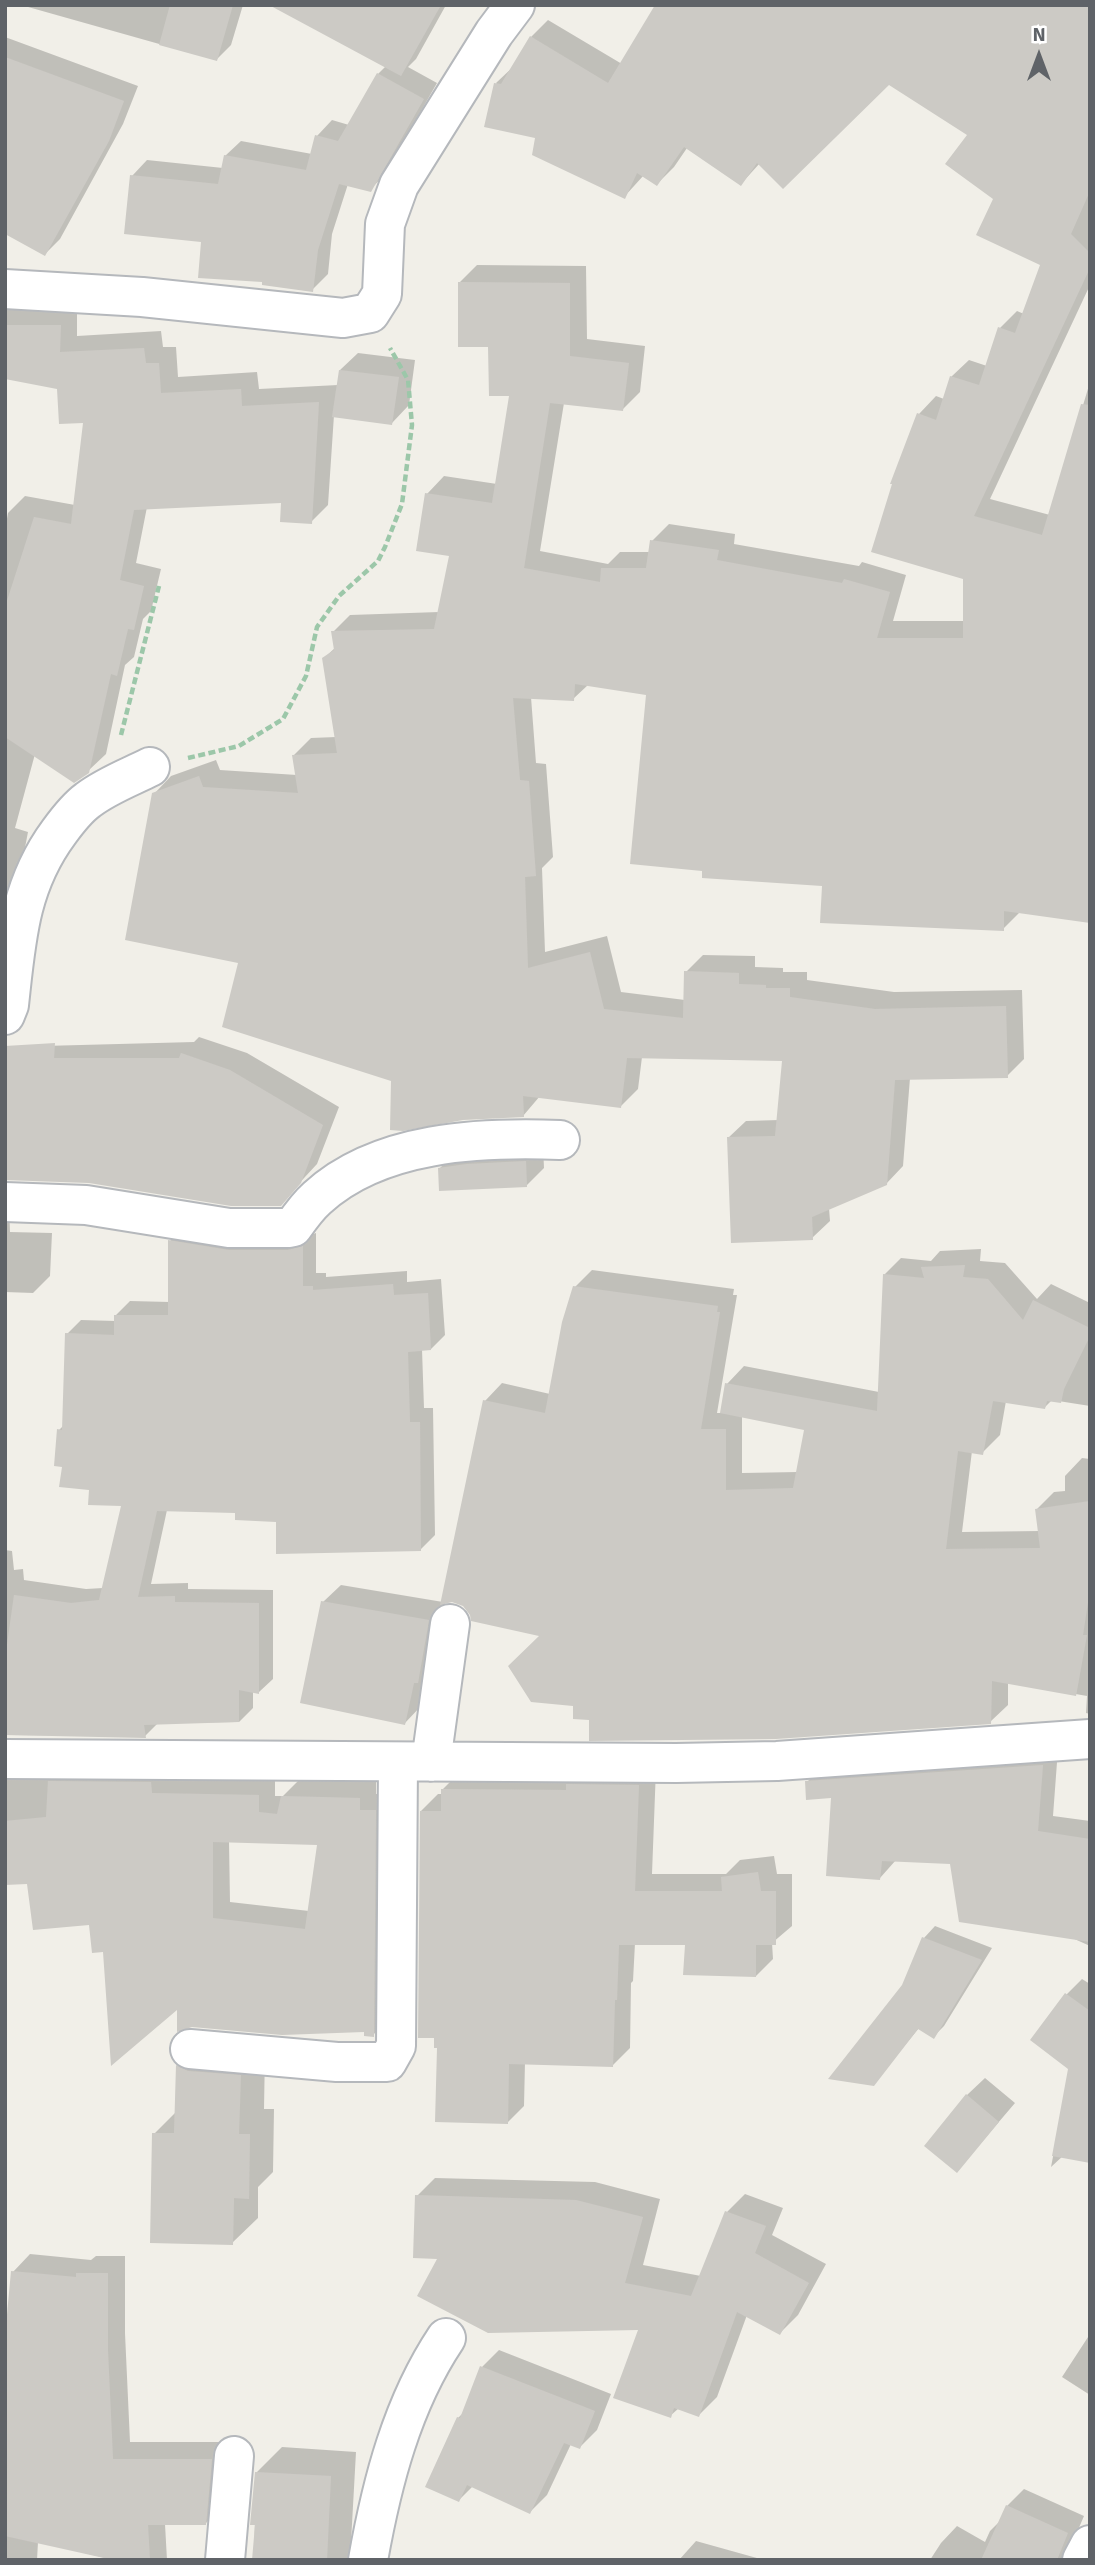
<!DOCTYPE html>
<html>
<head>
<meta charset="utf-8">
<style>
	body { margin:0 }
	#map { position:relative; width:1095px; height:2565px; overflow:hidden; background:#f1efe8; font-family:Signika,sans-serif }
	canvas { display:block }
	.frame { position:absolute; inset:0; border:7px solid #5f6368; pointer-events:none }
	.north { position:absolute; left:1004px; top:21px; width:70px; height:70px; -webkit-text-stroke:5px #fff; paint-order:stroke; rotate:0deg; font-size:19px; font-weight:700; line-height:28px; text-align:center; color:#5f6368 }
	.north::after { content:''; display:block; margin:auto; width:24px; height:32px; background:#5f6368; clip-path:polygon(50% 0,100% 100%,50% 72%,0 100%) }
</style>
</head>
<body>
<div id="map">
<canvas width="1095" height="2565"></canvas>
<div class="frame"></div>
<div class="north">N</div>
</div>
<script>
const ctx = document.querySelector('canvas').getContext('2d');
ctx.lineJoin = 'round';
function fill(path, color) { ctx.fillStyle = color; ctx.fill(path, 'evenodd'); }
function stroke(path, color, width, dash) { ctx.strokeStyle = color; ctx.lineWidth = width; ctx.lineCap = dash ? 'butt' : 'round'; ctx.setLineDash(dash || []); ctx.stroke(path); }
fill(new Path2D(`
	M21,5H243L231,45L216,60Z
	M273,5H446L416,59L408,67L437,83L385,174L370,190L348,184L332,234L328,274L312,290L264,281L203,240L132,176L147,160L223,168L225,156L241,141L312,154L317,136L332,120L349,125L378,74L386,66Z
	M548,20L622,64L1090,33V285L990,499L1050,515L1090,382V921L1021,911L1003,929L823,885L648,694L588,685L573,699L531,697L536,763L546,764L553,857L542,868L545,952L607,936L621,992L685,1000L686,972L703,955L755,956V967L783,968V972H807V980L894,992L1022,990L1024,1059L1007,1076L910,1078L903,1166L886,1184L829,1208L830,1221L812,1238L728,1138L746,1121L779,1120L784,1060L642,1057L638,1089L621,1106L540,1096L523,1116L393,1079L240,962L154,794L171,776L216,760L220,770L297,775L294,755L311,738L336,737L323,659L336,647L333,632L350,615L439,612L451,555L427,494L444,476L497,484L511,394L460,282L477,265L586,266L587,339L645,346L640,392L623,409L564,403L540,551L608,564L620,552H650L652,541L669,524L735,534L734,544L859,566L862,562L906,575L893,621H965V577L892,483L919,414L936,396L944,399L951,377L969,360L987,366L1000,328L1017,311L1024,314L1042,264L996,199L969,135L889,82L760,163L741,184L687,148L674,167L657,184L644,175L624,197L537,136L496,83L514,66L531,37Z
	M5,37L138,86L123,124L60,239L45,254L5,232Z
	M5,309H77V336L161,331L163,347H176L178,377L257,372L259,389L338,385L340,370L358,353L415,360L409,405L392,423L334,415L328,505L311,522L283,501L147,507L136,563L161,569L151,611L143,619L134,657L125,665L106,754L88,771L35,754L15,828L28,832L12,915L5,972V530L8,513L25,496L75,505L85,421L59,388L5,377Z
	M199,1037L247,1053L339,1107L317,1164L280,1204L87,1181L5,1047L194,1042Z
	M543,1145L544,1168L526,1186L440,1168L457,1151Z
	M5,1198L9,1202L10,1232L52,1233L50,1276L33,1293L5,1292Z
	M184,1227L304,1237L316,1233V1273H326V1277L407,1271V1282L441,1279L445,1335L431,1349H422L424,1408H433L435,1535L421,1549L237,1511L167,1510L151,1584L188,1583V1589L273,1590V1679L259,1692L253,1691V1708L239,1722L158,1723L145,1736L5,1735V1550L12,1551L14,1570L23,1569L24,1580L86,1589L103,1588L124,1505L90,1488L64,1465L59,1430L64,1425L67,1334L81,1320L116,1321V1315L130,1301L170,1302V1241Z
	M981,1249L980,1261L1005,1263L1037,1299L1051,1284L1090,1303V1406L1052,1400L1045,1407L1006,1401L1000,1435L982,1453L972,1451L962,1532L1040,1531L1037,1509L1054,1492L1065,1491V1476L1082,1458L1090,1459V1714L1086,1713L1087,1696L1008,1682V1705L990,1722L591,1718L575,1704L542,1635L472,1614L464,1605L452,1600L445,1602L435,1664L422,1705L405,1723L323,1602L341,1585L443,1602L485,1401L502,1383L550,1394L575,1287L592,1270L734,1289L733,1295H737L717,1413H721L727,1384L744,1366L879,1392L884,1275L901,1258L931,1261L940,1251ZM742,1416L806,1429L798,1472L742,1473Z
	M1058,1749L1053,1816L1090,1821V1946L955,1885L952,1862L896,1860L880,1878L833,1797L807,1782L823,1766Z
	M656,1768L652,1874H726L740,1860L774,1856L777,1874H792V1926L772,1943L773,1959L756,1976L687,1943H635L633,1981L631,1983L630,2048L613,2065L525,2062L524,2106L507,2123L439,2046L421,1811L438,1794H443V1789L460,1772Z
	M5,1776L275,1779V1796H283L300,1779L376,1782V1794H392L390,2018L373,2035L366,2030L179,2006L105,1950L90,1923L29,1882L5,1884ZM229,1841L319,1844L309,1911L230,1902Z
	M935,1926L992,1948L944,2026L933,2037L919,2028L873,2084L903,1986L924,1938Z
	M1082,1979L1090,1984V2120L1064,2155L1051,2167L1067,2084L1076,2073L1032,2040L1067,1994Z
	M202,2041L265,2051L264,2109H274L273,2172L258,2187V2218L232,2243L154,2134L176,2112L177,2066Z
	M985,2078L1015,2103L957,2171L967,2095Z
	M435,2178L595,2182L660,2199L643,2265L701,2276L727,2212L745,2194L783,2208L772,2235L826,2264L798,2315L780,2333L747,2315L717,2397L699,2415L679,2408L670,2416L640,2328L440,2257L417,2196Z
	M30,2254L91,2260L96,2256H125V2333L130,2442H228L223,2506L205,2524H165L167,2560H114L38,2542L37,2560H5V2355L13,2272Z
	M1090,2334V2395L1062,2377Z
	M499,2350L611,2394L597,2430L580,2447L571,2444L547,2495L530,2512L473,2486L459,2500L458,2418L464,2412L482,2367Z
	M282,2447L356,2452L350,2560H254L256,2473Z
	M1024,2489L1084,2516L1072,2544L1085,2560H930L941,2543L957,2526L985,2542L990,2531L1001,2520L1007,2506Z
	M696,2541L764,2560H679Z`), '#0003');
fill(new Path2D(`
	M170,5H233L217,61L159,45Z
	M269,5H441L401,76Z
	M655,5H1090V191L1071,234L1090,253V268L974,516L1042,535L1081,404L1090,405V923L1004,911V931L820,923L822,886L702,878V871L630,864L646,695L575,684L574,701L513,698L520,780L529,781L536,876L525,877L528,968L590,952L604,1009L683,1018L684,971L739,973V984L766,985V988H790V997L875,1009L1006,1006L1008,1078L895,1080L887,1185L812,1217L813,1240L731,1243L727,1137L775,1136L782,1061L627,1058L621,1108L523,1096L524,1117L463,1120L403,1131L390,1130L391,1081L222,1027L238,963L125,940L152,793L199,776L203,787L298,793L292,755L337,753L322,658L334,650L331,631L434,629L449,556L416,551L425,493L492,503L509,396H489L488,347H458V282L570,283V356L629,363L623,411L550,403L524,568L600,582L601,568H646L650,540L719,550L717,560L842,583L844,579L890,592L877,638H963V579L871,552L892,484H890L917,413L936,420L950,376L979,385L998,327L1015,333L1040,265L976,235L993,199L945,164L967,135L889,85L783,189L757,163L741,186L684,147L657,186L637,173L625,199L532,155L535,138L484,127L494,83L501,84L530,36L608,83Z
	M5,57L124,101L109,141L45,256L5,234Z
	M377,73L424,99L371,192L339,184L318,250L313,292L262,285V282L198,278L201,242L124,234L130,175L218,184L224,155L306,170L315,135L338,141Z
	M5,325H61L60,352L144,348L146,363H159L161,393L241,389L242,406L319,402L312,524L280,522L281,503L134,510L120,580L144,586L134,630L128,629L117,676L111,674L89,773L74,783L5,737V607L34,517L71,524L83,423L59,424L57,389L5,379Z
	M339,370L399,377L392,425L332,417Z
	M55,1043L54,1058H179L181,1053L230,1070L323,1125L301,1183L281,1206H231L89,1183L5,1180V1046Z
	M526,1161L527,1187L439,1191L438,1168L467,1164Z
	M168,1240L229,1250H288L303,1246V1286H313V1290L393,1284L394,1295L428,1293L431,1350L408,1352L410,1422H420L421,1551L276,1554V1522L235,1520V1513L157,1511L138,1597L175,1596V1602L259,1603V1694L239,1690V1722L144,1725L146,1738L5,1735V1659L14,1595L71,1603L99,1600L121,1506L88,1505L89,1490L59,1487L62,1467L54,1466L57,1429L62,1430L65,1333L114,1335V1315H168Z
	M965,1265L963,1277L988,1279L1023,1320L1033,1300L1090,1328V1336L1064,1389L1061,1403L1047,1401L1045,1409L993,1401L983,1455L958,1451L946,1549L1040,1548L1035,1509L1090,1501V1589L1083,1635H1087L1076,1696L992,1681L991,1724L776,1739L589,1741V1720L573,1719V1706L531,1702L508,1666L539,1636L471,1621L470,1615L463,1606L452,1602L440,1605L483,1400L545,1413L562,1322L573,1286L718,1306L717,1312H720L701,1429H726V1490L793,1488L804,1430L720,1413L725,1383L877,1411L883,1274L924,1278L921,1267Z
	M321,1601L429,1620L418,1683H414L405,1725L300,1703Z
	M1043,1765L1038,1831L1090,1839V1942L959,1922L950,1864L882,1861L880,1880L826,1876L831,1798L806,1800L805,1781Z
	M48,1781L151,1782L152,1793L259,1795V1812L277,1814L281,1796L360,1798V1810H376L374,2037L364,2036V2032L282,2035L192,2027L177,2032V2010L111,2066L103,1952L92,1953L89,1925L33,1930L27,1884L5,1885V1821L46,1817ZM213,1842L317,1845L305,1929L213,1918Z
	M566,1784L639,1785L635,1891H722L721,1877L758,1872L761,1891H776V1945H756V1977L683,1975L685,1945H619L617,2000H615L613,2067L509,2064L508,2124L435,2122L437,2048H434V2038H418L420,1811H441V1789L566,1790Z
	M922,1937L982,1960L934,2039L918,2029L874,2086L828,2079L902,1985Z
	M1065,1993L1090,2011V2163L1052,2156L1068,2069L1030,2040Z
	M176,2065L188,2071L241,2075L239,2134H250L249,2199L234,2198L233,2245L150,2243L152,2133H174Z
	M966,2094L999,2122L957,2173L924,2146Z
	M415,2195L576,2200L643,2217L625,2283L691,2296L725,2211L766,2226L755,2253L809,2283L780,2335L737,2312L699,2417L674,2408L671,2418L613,2398L638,2330L488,2333L417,2296L437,2259L413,2258Z
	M11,2271L76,2277V2273H108V2351L113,2459H212L206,2525H148L150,2560H113L5,2536V2336Z
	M480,2366L595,2411L580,2449L564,2443L530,2514L467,2485L459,2502L425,2487L457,2417L460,2418Z
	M255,2472L331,2476L327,2560H252L255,2525H250Z
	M1006,2505L1068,2533L1057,2560H981Z`), '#cccac5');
const minor = new Path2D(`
	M5,289L142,297L343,318L370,313L382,294L385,224L399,185L494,33L515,5
	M5,1015L9,1005C16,941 19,886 59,832C67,821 77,808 88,800C106,786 130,777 150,767
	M5,1202L86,1205L229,1228H288L293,1227C300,1217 308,1206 317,1198C379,1141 480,1137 560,1140
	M5,1759L676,1763L777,1761L1090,1739
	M431,1762L450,1624
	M190,2049L337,2062H387L396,2046L398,1762
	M225,2560L234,2456
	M368,2560C382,2482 402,2404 446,2338
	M1082,2560L1090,2545`);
stroke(minor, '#b5b8bc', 42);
stroke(new Path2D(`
	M121,735L159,586
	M188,758L239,746L283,719L306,676L317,627L339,596L378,561L385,547L402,504L412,425L408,380L390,348`), '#9cc7a9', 4.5, [7, 3.5]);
stroke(minor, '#fff', 38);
</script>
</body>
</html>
